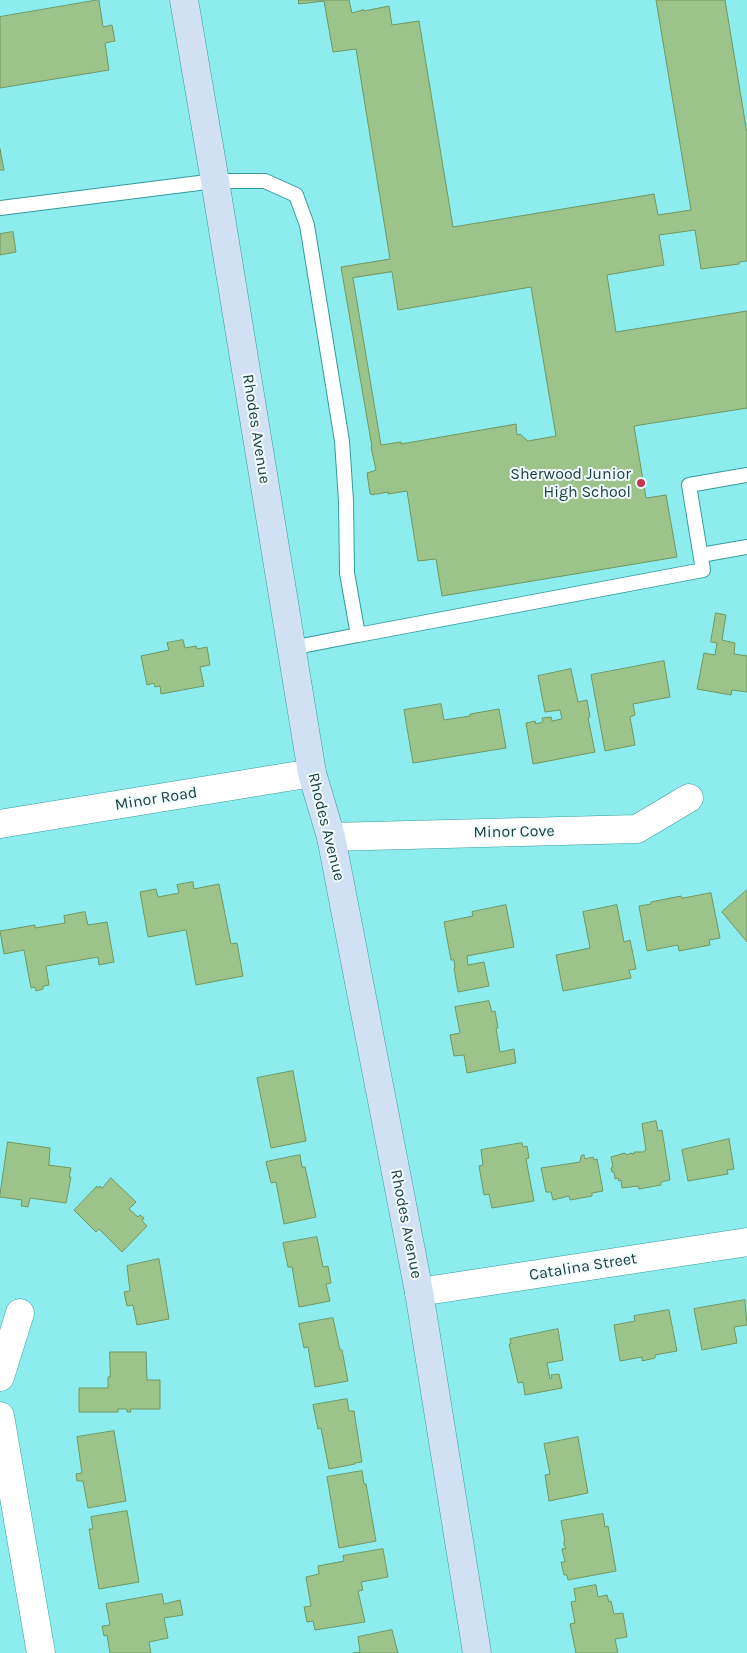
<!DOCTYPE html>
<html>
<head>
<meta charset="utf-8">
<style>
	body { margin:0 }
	canvas { display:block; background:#8dedee }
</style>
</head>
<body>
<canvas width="747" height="1653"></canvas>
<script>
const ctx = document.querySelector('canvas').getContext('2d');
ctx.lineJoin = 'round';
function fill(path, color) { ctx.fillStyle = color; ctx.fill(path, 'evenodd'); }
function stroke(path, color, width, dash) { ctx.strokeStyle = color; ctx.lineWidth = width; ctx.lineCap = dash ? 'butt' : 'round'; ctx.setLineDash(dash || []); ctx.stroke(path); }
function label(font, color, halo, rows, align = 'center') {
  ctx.font = font + ' Karla,sans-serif'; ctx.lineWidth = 4; ctx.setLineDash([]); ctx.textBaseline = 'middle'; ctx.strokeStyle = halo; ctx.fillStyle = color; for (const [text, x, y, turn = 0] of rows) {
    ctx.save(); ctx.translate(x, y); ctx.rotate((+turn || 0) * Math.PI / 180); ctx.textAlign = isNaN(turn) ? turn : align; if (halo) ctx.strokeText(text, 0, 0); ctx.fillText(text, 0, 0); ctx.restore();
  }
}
const building = new Path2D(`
	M99,0L103,27L112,25L115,41L105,43L109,70L0,88V17Z
	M299,0H349L352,13L363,10V9L364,11L389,6L392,25L419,21L453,227L654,194L658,215L691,210L656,0H725L747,133V261L739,262V264L701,269L695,230L659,235L664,265L607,275L616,332L747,311V408L634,426L646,498L666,495L677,557L442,596L436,559L418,561L407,491L388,494V492L378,494H373L374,495L370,494L367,473L376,470L371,447H372L341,267L390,259L356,49L333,52L324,1L299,4ZM392,272L398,310L531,287L556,436L528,441L520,434L517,435L516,424L401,444V442L381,445L353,278Z
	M0,149L4,170H0Z
	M13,232L16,252L0,255V234Z
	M716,613L726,615L722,640L735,643L734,654L747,656V692L732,690L731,695L697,689L704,653L715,655L717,643L711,642Z
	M183,640L185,648L196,646L197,649L207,647L210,665L200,667L204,686L161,694L160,686L155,687L154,683L147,685L141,656L169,650L167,643Z
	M664,661L670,697L633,704L635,715L630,717L635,745L605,751L591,675Z
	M571,669L578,702L587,700L590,717L588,718L595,752L533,764L526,723L535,721L536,724L543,722L542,718L551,717L552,721L562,719L560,710L545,712L538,676Z
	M441,704L444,720L470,716V714L499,709L506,748L413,763L404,710Z
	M193,882L194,889L219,884L231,944L237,943L243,976L196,985L186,930L148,937L140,892L156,889L158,897L179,893L177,885Z
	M747,890V942L722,912Z
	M711,893L720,938L709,940L710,945L679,951L678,945L647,951L639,906L651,904V902L681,896L682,898Z
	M506,905L514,947L467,956L468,965L484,962L489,986L458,992L454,968H455L454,960H451L444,922L473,916L472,912Z
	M617,905L624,942L630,940L636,969L629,970L631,978L563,991L556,955L590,948L583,912Z
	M85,912L88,925L107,922L114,962L99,965L98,957L46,966L49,985L43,986V989L36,991L35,987L31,988L24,950L4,954L0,931L35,925V928L65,923L64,916Z
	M489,1001L492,1012L495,1011L498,1028H496L500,1052L514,1049L516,1063L467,1073L464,1055L454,1056L450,1035L460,1033L455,1007Z
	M293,1071L306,1141L271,1148L257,1078Z
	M656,1121L658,1131L662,1130L670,1180L661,1182V1185L639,1189L638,1186L622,1188L621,1180L619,1181L618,1178L615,1179L614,1172H612L611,1168L613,1167L611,1157L625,1153L626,1155L632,1153V1154H634V1152H643L646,1150L642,1124Z
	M729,1139L734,1169L727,1170L728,1174L688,1181L682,1150Z
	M8,1142L50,1148L49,1164L48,1165L71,1168L69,1177H71L66,1203L30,1198L28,1207L21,1206L22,1200L0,1197Z
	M522,1143L523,1147L527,1146L529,1158L526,1159L534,1201L492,1208L489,1194L484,1195L479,1166L483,1165L481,1150Z
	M300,1155L302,1167H305L316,1217L284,1224L276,1182L271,1183L266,1162Z
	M584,1155L585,1159L593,1157L594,1160L597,1159L603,1191L592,1193V1196L570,1200L569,1196L553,1200L551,1192H546L541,1168L580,1162L581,1156Z
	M111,1178L136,1202L129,1209L138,1217L140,1215L144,1218L142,1221L147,1226L122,1252L99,1229L96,1232L74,1210L97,1186L99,1188L100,1186L102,1188Z
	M317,1237L323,1267L328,1266L331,1283L326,1284L330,1301L299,1307L292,1267H288L283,1243Z
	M159,1259L169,1319L137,1325L133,1305L127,1306L124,1292L130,1291L127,1266Z
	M745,1300L747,1325L734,1327L737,1343L702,1350L694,1309Z
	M669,1310L677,1351L655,1355V1358L642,1361V1357L620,1361L614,1325L635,1321L634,1316Z
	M333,1318L340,1350H342L348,1381L315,1387L308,1347L304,1348L299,1324Z
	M558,1329L563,1360L547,1363L550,1379L552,1378L551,1375L559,1374L562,1388L525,1395L523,1382L518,1383L509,1344H511L510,1339Z
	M110,1352H146L147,1380H160V1409H130L131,1412H127V1409H118V1412H79V1388H108V1377H110Z
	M347,1399L349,1411H354L362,1462L355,1463V1464L329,1469L321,1428L318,1429L313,1405Z
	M114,1431L126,1501L88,1508L83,1481H77L76,1474L82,1473L77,1437Z
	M578,1437L588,1493L549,1501L545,1475L550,1474L544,1444Z
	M362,1471L364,1484H366L376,1541L339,1548L327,1477Z
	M127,1511L139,1582L99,1589L89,1529H93L91,1517Z
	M603,1514L605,1527L608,1526L616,1571L568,1580L567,1575H564L561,1562H565L562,1549L566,1548L564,1545V1541H565L561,1521Z
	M383,1549L388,1577L361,1582L363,1590L358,1591L365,1622L315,1630L313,1621L307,1622L304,1607L311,1606L306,1577L319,1574L318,1566L344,1561L343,1556Z
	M596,1585L598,1597L607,1595L609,1602L611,1601L614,1614L623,1613L627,1637L615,1639L618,1653H576L570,1624L575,1623L571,1602L576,1601L574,1589Z
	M162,1594L164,1604L180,1600L183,1615L164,1618L168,1638L149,1642L151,1653H110L107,1635L104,1636L102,1626L110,1625L106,1604Z
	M392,1630L398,1653H353L360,1652L358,1637Z`);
fill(building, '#9cc48a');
stroke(building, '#70975f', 1);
const service = new Path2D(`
	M0,208L215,181H265L296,195L307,225L342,441L346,501L347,573L358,635L703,570L689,485L747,475
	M701,555L747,547
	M291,648L358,635`);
const minor = new Path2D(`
	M0,824L312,773
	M331,837L637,829L689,798
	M419,1292L747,1242
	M0,1377L20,1313
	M0,1416L41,1653`);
const secondary = new Path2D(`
	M184,0L215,181L312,773L331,837L419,1292L477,1653`);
stroke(service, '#359b9c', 16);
stroke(minor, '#359b9c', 29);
stroke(secondary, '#359b9c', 29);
stroke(service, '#fff', 14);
stroke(minor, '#fff', 28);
stroke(secondary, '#d1e0f3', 28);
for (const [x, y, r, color] of [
	[641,483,5,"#c5354d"]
]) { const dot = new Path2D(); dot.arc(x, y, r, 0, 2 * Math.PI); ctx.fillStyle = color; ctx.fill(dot); stroke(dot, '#f4fdfd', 2); }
label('16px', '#184142', '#f4fdfd', [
	["Rhodes Avenue",256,429,81],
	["Minor Road",156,799,-9],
	["Rhodes Avenue",326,827,76],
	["Minor Cove",514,832,-1],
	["Rhodes Avenue",406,1224,79],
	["Catalina Street",583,1267,-9]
]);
label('16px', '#184142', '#f4fdfd', [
	["Sherwood Junior",631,474],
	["High School",631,492]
], 'right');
</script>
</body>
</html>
